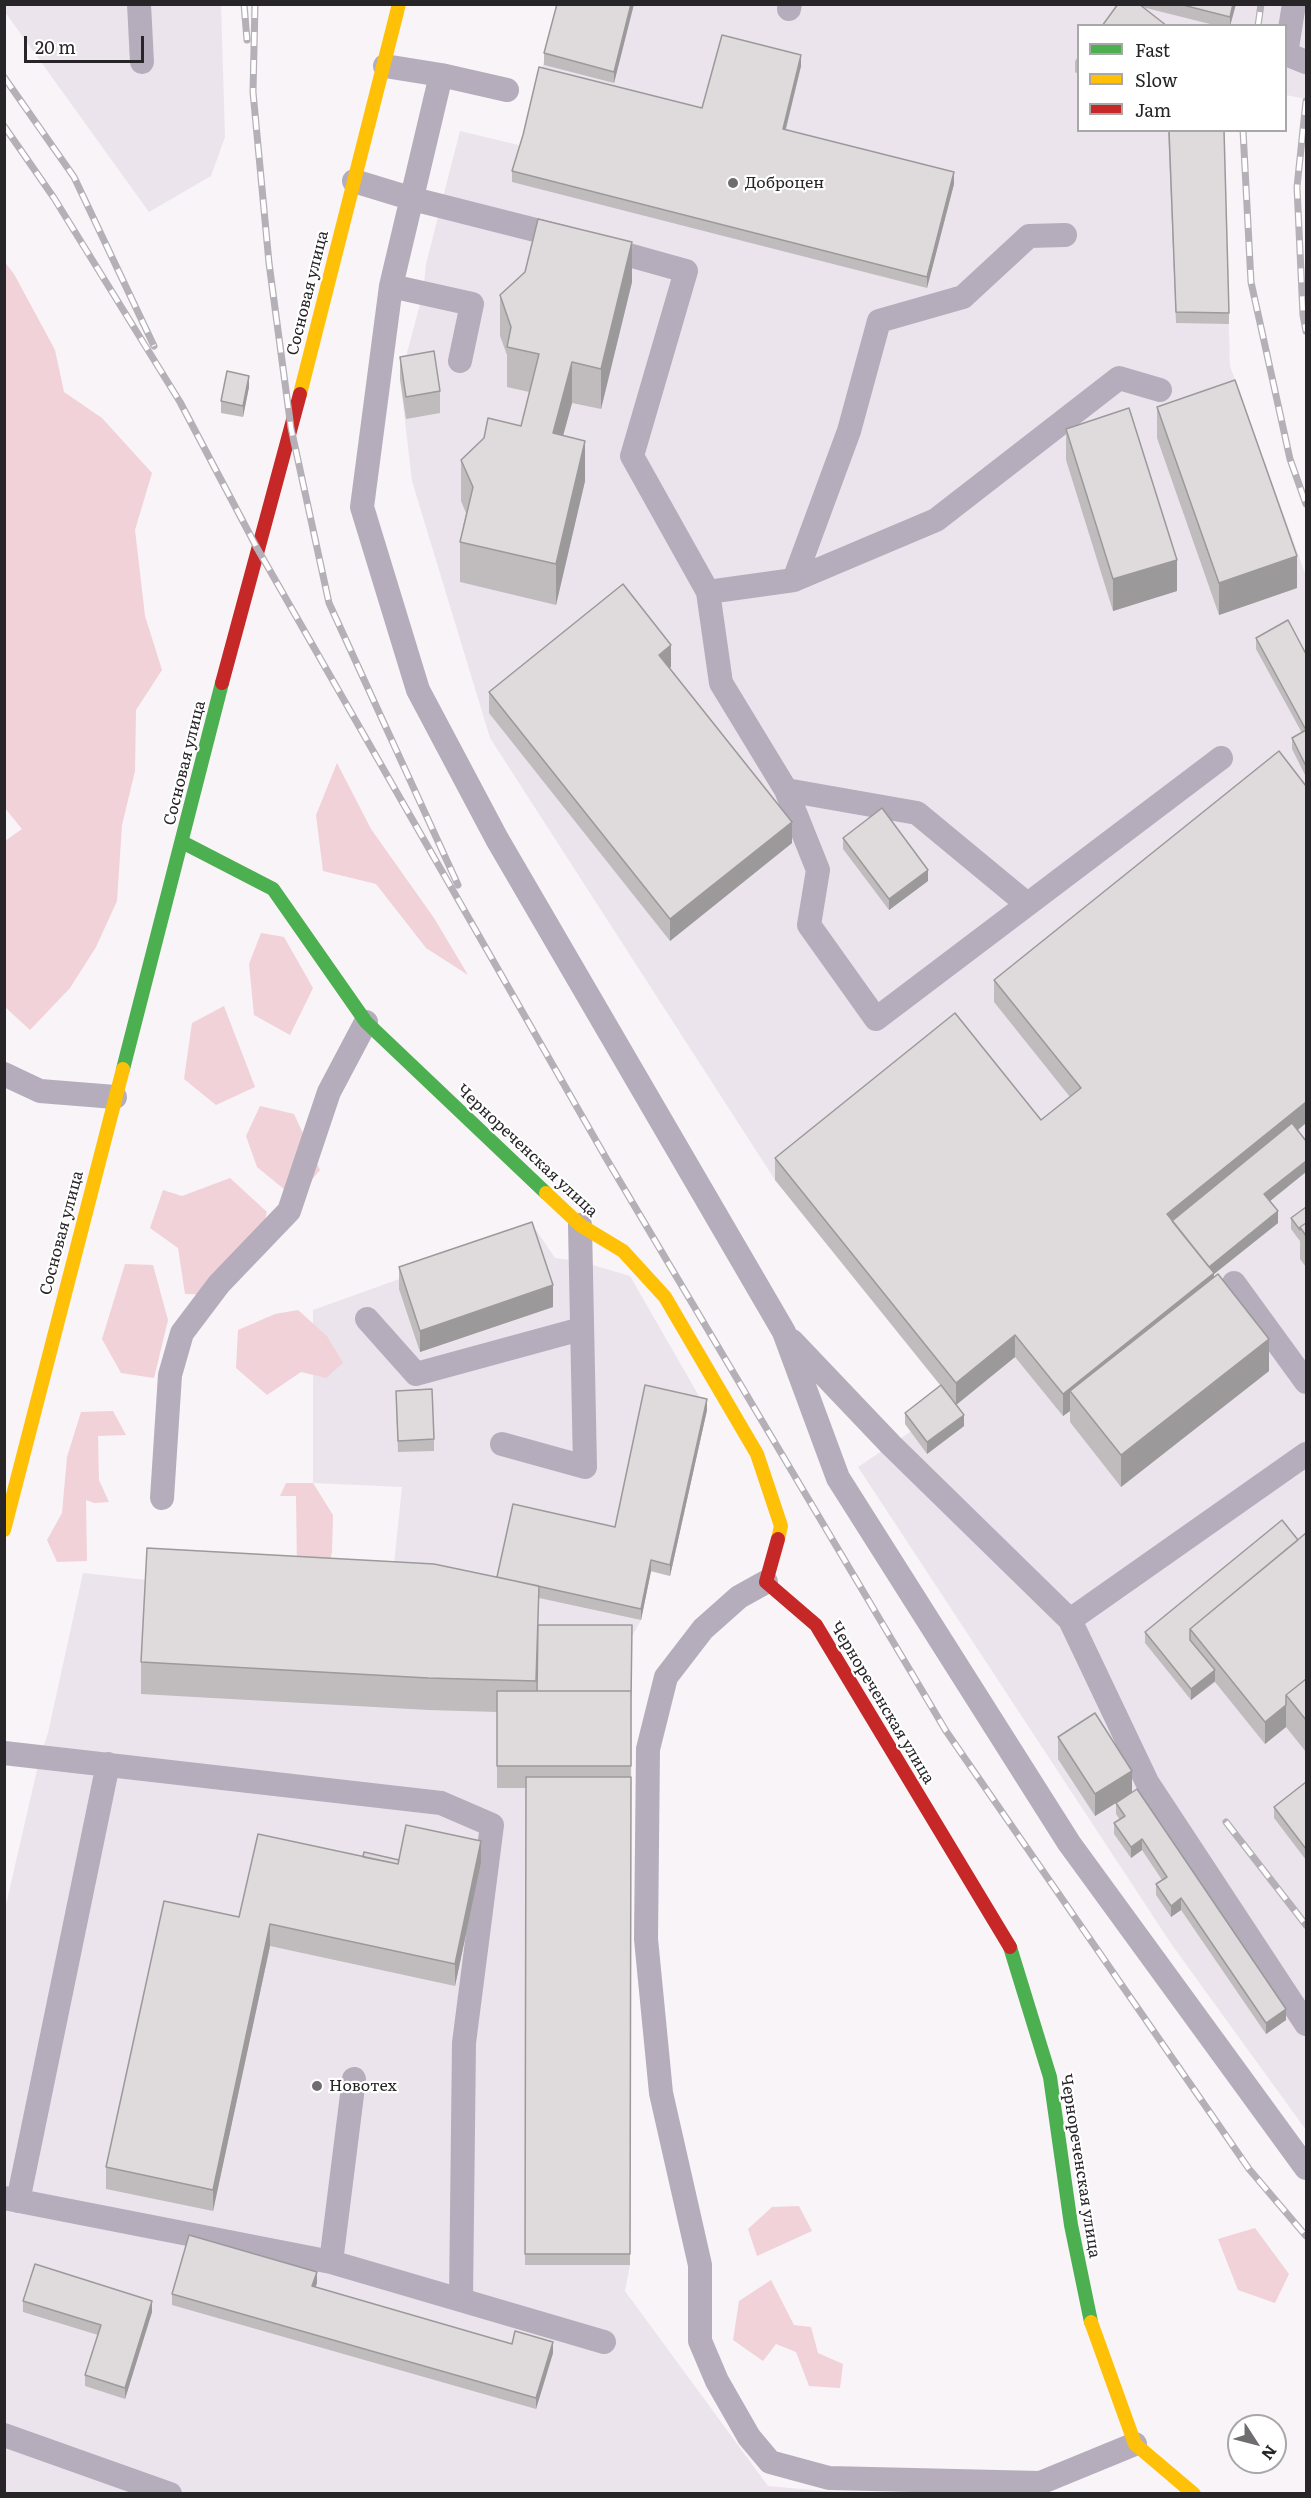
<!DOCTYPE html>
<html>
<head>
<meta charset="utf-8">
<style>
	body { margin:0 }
	#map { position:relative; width:1311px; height:2498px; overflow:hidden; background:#f8f4f7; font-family:Literata,serif }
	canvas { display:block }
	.frame { position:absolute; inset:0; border:6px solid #272527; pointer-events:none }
	.legend { position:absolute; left:1077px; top:24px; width:210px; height:108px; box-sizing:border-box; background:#fff; border:2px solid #a9a8a9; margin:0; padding:8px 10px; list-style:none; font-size:18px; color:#272527 }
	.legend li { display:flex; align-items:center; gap:12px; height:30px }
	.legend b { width:30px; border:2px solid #a9a8a9 }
	.north { position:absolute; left:1227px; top:2414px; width:60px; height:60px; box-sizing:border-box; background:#fff; border:2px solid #a9a8a9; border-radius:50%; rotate:126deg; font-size:16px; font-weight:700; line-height:24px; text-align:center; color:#272527 }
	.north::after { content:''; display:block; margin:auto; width:21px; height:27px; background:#706d70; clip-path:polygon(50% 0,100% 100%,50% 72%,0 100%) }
	.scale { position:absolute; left:24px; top:36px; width:120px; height:27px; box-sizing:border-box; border:3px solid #272527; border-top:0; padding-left:8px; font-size:18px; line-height:21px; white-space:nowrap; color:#272527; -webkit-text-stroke:4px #fff; paint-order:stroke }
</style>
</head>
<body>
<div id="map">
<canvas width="1311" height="2498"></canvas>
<div class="frame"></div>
<ul class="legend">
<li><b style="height:8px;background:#4caf50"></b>Fast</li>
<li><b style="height:8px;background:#ffc107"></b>Slow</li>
<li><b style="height:8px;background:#c62828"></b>Jam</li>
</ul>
<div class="north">N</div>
<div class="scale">20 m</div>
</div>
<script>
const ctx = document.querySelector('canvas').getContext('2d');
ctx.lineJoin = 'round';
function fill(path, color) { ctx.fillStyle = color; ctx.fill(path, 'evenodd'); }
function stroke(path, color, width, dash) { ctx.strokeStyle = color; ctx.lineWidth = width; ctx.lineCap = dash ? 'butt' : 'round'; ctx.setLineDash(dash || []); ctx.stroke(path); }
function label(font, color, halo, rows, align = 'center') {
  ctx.font = font + ' Literata,serif'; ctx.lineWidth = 4.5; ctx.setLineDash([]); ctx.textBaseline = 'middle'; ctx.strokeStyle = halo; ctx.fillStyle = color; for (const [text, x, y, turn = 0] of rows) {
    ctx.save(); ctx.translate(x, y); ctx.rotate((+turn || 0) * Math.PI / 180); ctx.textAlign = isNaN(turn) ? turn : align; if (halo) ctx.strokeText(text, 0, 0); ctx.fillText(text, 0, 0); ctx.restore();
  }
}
fill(new Path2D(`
	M4,5H221L225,137L211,176L149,212L5,12Z
	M560,5H1306V99L1286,95V26H1078V130L1223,131L1230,366L1306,576V2130L1172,1945L858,1467L910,1432L946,1393L775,1180L490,738L412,481L400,379L423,293L426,264L460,131L523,146L539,78Z
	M536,1230L555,1258L579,1261L630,1276L707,1410L670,1576L651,1572L641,1620L632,1636L630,2265L625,2291L768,2486L845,2493L5,2494V1909L40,1757L48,1733L83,1573L147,1580L391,1593L402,1487L313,1483V1310Z`), '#ece4ec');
fill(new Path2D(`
	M4,261L14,274L55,350L64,392L102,418L152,473L135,530L145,616L162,670L136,710L135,771L122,825L117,901L96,947L70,988L30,1030L4,1006L5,841L22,829L4,807Z
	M337,763L371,829L434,918L468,975L426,948L376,884L323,871L316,815Z
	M261,933L284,937L313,988L290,1035L254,1015L249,964Z
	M224,1006L255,1087L216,1105L184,1079L192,1023Z
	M260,1106L294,1114L320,1170L296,1199L257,1167L246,1136Z
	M230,1178L267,1212L257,1252L223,1295L185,1294L178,1248L150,1228L163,1190L182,1196Z
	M125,1264L153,1265L168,1320L154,1378L121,1373L102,1339Z
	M298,1310L327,1336L343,1363L326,1378L301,1372L267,1395L236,1368L238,1330L275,1314Z
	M113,1411L126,1435L98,1436L99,1480L109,1502L94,1503L86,1500L87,1561L57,1562L47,1540L62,1513L67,1457L81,1412Z
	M286,1483H313L333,1515L332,1552L323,1589L297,1567L296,1496H280Z
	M799,2206L812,2231L757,2256L748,2229L772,2207Z
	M1255,2228L1289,2274L1275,2303L1238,2290L1218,2239Z
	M771,2280L794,2325L811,2327L818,2353L843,2364L840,2388L809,2386L796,2352L776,2344L763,2361L733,2340L739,2301Z`), '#f1d2d8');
stroke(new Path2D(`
	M139,4L142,62
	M789,9L790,4
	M1286,54L1294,4
	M1286,54L1306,62
	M385,66L441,75L391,286L362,507L418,690L497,839L784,1332L838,1478L1069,1843L1306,2168
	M441,75L507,90
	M354,181L413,199L567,238
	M600,247L686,271L632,456L708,592L721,683L786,790L818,870L809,925L876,1019L1221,758
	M391,286L472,304L460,361
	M794,580L849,431L879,321L963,297L1029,236L1065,235
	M708,592L794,580L936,520L1119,378L1160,390
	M786,790L917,813L1027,904
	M4,1074L40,1091L115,1097
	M1234,1283L1306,1382
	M367,1319L416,1374L581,1329
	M792,1341L891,1445L1070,1620L1147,1782L1306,2024
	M502,1444L585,1467L580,1225
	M162,1498L170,1375L182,1333L219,1284L289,1211L329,1092L366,1022
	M766,1582L739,1597L703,1629L666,1677L648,1749L646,1939L661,2093L700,2265V2341L717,2381L749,2437L770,2462L829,2478L1040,2483L1135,2444
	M1070,1620L1306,1454
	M4,1753L441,1803L492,1825L464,2043L461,2300
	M4,2198L331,2262L604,2342
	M18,2201L108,1764
	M331,2262L354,2079
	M4,2435L170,2494`), '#b5adbc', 24);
stroke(new Path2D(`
	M182,842L273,889L366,1022L546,1193
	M123,1069L222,683
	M1010,1947L1050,2077L1071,2225L1091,2322`), '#4caf50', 14);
stroke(new Path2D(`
	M300,394L399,4
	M546,1193L580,1225L623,1251L665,1297L757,1454L781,1526L778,1539
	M4,1530L123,1069
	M1091,2322L1135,2444L1194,2494`), '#ffc107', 14);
stroke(new Path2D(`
	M222,683L300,394
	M778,1539L766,1582L816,1625L1010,1947`), '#c62828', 14);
const rail = new Path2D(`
	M244,4L247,40
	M255,4L253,92L269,263L291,428L329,603L458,885
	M1258,26L1261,4
	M4,77L74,177L154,346
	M1306,101L1297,187L1303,315L1306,331
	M4,126L54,198L180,402L257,548L606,1158L946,1731L1249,2169L1306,2236
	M1243,130L1251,282L1290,459L1306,504
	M1226,1822L1306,1925`);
stroke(rail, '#b5b0b7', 7);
stroke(rail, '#fff', 4.5, [14]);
fill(new Path2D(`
	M557,4H634L614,83L544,65V53Z
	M1118,4H1236L1230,26H1218L1142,7Z
	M1078,57V74L1075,72V61Z
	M801,66L786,129L954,184L927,288L512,182V171L702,108Z
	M1168,130L1229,313V324L1176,323Z
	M632,282L601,409L572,403L563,435L585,481L556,605L460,582V542L466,513L461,501V460L484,438L521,426L529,392L507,387V355L500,336V295Z
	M400,357L440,391V413L406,419L400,379Z
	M249,387L243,417L221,413V401Z
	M1157,407L1297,588L1219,615L1157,438Z
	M1066,429L1177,591L1113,611L1066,460Z
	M1256,638L1306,654V777L1292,749V738L1302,733L1256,649Z
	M671,667L670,668L792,843L670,941L489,713V692Z
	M1306,786V1123L1298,1130L1270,1201L1278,1223L1214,1274V1277L1269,1371L1121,1487L1070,1422V1411L1063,1416L1015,1357L956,1405L964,1426L927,1454L905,1424V1413L941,1386L775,1180V1158L1041,1120L1070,1097L994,1002V980Z
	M843,838L928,881L889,910L843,849Z
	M1306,1207V1267L1300,1259V1241L1291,1229V1218Z
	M399,1267L553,1307L420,1352L399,1289Z
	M396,1402L434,1439V1451L398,1452Z
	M707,1410L670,1576L651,1571L641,1620L539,1598L538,1625L631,1713L630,2265H525L526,1788H497V1712L428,1710L141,1694V1662L497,1577L615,1527Z
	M1306,1533V1752L1286,1727L1265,1744L1215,1682L1191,1700L1145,1643V1632L1298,1540Z
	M1058,1737L1132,1792L1286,2020L1266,2034L1181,1910L1171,1917L1156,1895V1884L1162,1880L1142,1850L1131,1858L1114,1834V1823L1120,1820L1116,1814V1803L1095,1816L1058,1759Z
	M1306,1782V1860L1274,1818V1807Z
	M363,1857L399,1860L481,1863L455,1986L270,1946L213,2211L106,2189V2167L239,1917Z
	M317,2283L315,2287L512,2344L553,2353L536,2409L172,2305V2294Z
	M23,2301L152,2312L125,2399L85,2386V2375L98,2335L23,2312Z`), '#c0bcbe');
fill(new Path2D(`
	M631,4H634L614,83V72Z
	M1233,4H1236L1230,26V17Z
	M801,55V66L783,140V129Z
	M954,172V184L927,288V277Z
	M632,242V282L601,409V369Z
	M572,362V403L553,473V433Z
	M249,376V387L243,417V406Z
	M585,441V481L556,605V564Z
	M1297,556V588L1219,615V583Z
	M1177,560V591L1113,611V579Z
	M671,645V667L659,677V655Z
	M792,822V843L670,941V919Z
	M928,870V881L889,910V899Z
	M1306,1102V1123L1172,1232L1167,1214Z
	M1306,1161V1172L1264,1206V1194Z
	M1278,1211V1223L1214,1274V1295L1070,1391V1411L1063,1416V1394L1204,1271Z
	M553,1285V1307L420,1352V1331Z
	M1015,1335V1357L956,1405V1383Z
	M1269,1339V1371L1121,1487V1455Z
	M707,1399V1410L670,1576V1565Z
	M964,1415V1426L927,1454V1442Z
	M651,1560V1571L641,1620V1609Z
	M1215,1670V1681L1191,1700V1689Z
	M1286,1705V1727L1265,1744V1722Z
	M1132,1771V1793L1095,1816V1794Z
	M1142,1839V1850L1131,1858V1847Z
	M481,1841V1863L455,1986V1964Z
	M1181,1898V1910L1171,1917V1906Z
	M270,1924V1946L213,2211V2190Z
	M1286,2009V2020L1266,2034V2023Z
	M317,2272V2283L312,2297V2286Z
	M152,2301V2312L125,2399V2388Z
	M553,2342V2353L536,2409V2398Z`), '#9c999b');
const building = new Path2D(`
	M557,4H631L614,72L544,53Z
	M1118,4H1139L1167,26H1102Z
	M1179,4H1233L1230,17Z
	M722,35L801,55L783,129L954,172L927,277L512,171L523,135L539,67L702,108Z
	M1169,130H1224L1229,313L1176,312Z
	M538,219L632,242L601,369L572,362L553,433L585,441L556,564L460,542L473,487L461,460L484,438L488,418L521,426L539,354L507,347L511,327L500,295L525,272Z
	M434,351L440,391L406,397L400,357Z
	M227,371L249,376L243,406L221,401Z
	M1235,380L1297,556L1219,583L1157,407Z
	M1129,408L1177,560L1113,579L1066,429Z
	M623,584L671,645L659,655L792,822L670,919L489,692Z
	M1288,620L1306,654V730L1256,638Z
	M1306,730V766L1292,738Z
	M1279,751L1306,786V1102L1167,1214L1214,1273L1063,1394L1015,1335L956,1383L775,1158L955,1013L1041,1120L1081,1088L994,980Z
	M882,808L928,870L889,899L843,838Z
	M1292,1123L1306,1141V1161L1264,1194L1278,1211L1209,1267L1172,1221Z
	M1306,1207V1223L1300,1227V1230L1291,1218Z
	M532,1222L553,1285L420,1331L399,1267Z
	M1306,1223V1236L1300,1227Z
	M1218,1274L1269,1339L1121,1455L1070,1391Z
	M645,1385L707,1399L670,1565L651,1560L641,1609L497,1577L513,1504L615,1527Z
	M941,1385L964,1415L927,1442L905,1413Z
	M432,1389L434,1439L398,1441L396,1391Z
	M1282,1520L1298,1540L1190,1629V1640L1215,1670L1191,1689L1145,1632Z
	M1306,1533V1679L1286,1695V1705L1265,1722L1190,1629Z
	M147,1548L434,1564L539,1586L536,1681L428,1678L141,1662Z
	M538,1625H632L631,1701V1691H537Z
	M1306,1679V1720L1286,1695Z
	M497,1691H631V1766H497Z
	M1095,1713L1132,1771L1095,1794L1058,1737Z
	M526,1777H631L630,2254H525Z
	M1306,1782V1849L1274,1807Z
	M1137,1789L1286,2009L1266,2023L1181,1898L1171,1906L1156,1884L1167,1877L1142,1839L1131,1847L1114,1823L1125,1816L1116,1803Z
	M406,1825L481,1841L455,1964L270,1924L213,2190L106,2167L164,1901L239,1917L258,1834L398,1864Z
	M364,1852L399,1860L398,1864L363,1857Z
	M189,2235L317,2272L312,2286L512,2344L515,2331L553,2342L536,2398L172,2294Z
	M35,2264L152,2301L125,2388L85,2375L101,2325L23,2301Z`);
fill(building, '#dfdbdd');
stroke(building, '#9c999b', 1.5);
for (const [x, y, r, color] of [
	[733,183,6,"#706d70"],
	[317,2086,6,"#706d70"]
]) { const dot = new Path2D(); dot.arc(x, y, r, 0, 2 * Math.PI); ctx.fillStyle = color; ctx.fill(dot); stroke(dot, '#fff', 2); }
label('16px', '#272527', '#fff', [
	["Доброцен",745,183],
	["Новотех",329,2086]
], 'left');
label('16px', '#272527', '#fff', [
	["Сосновая улица",308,293,-76],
	["Сосновая улица",185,763,-76],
	["Чернореченская улица",527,1151,43],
	["Сосновая улица",62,1233,-75],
	["Чернореченская улица",882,1703,59],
	["Чернореченская улица",1080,2166,81]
]);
</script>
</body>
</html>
